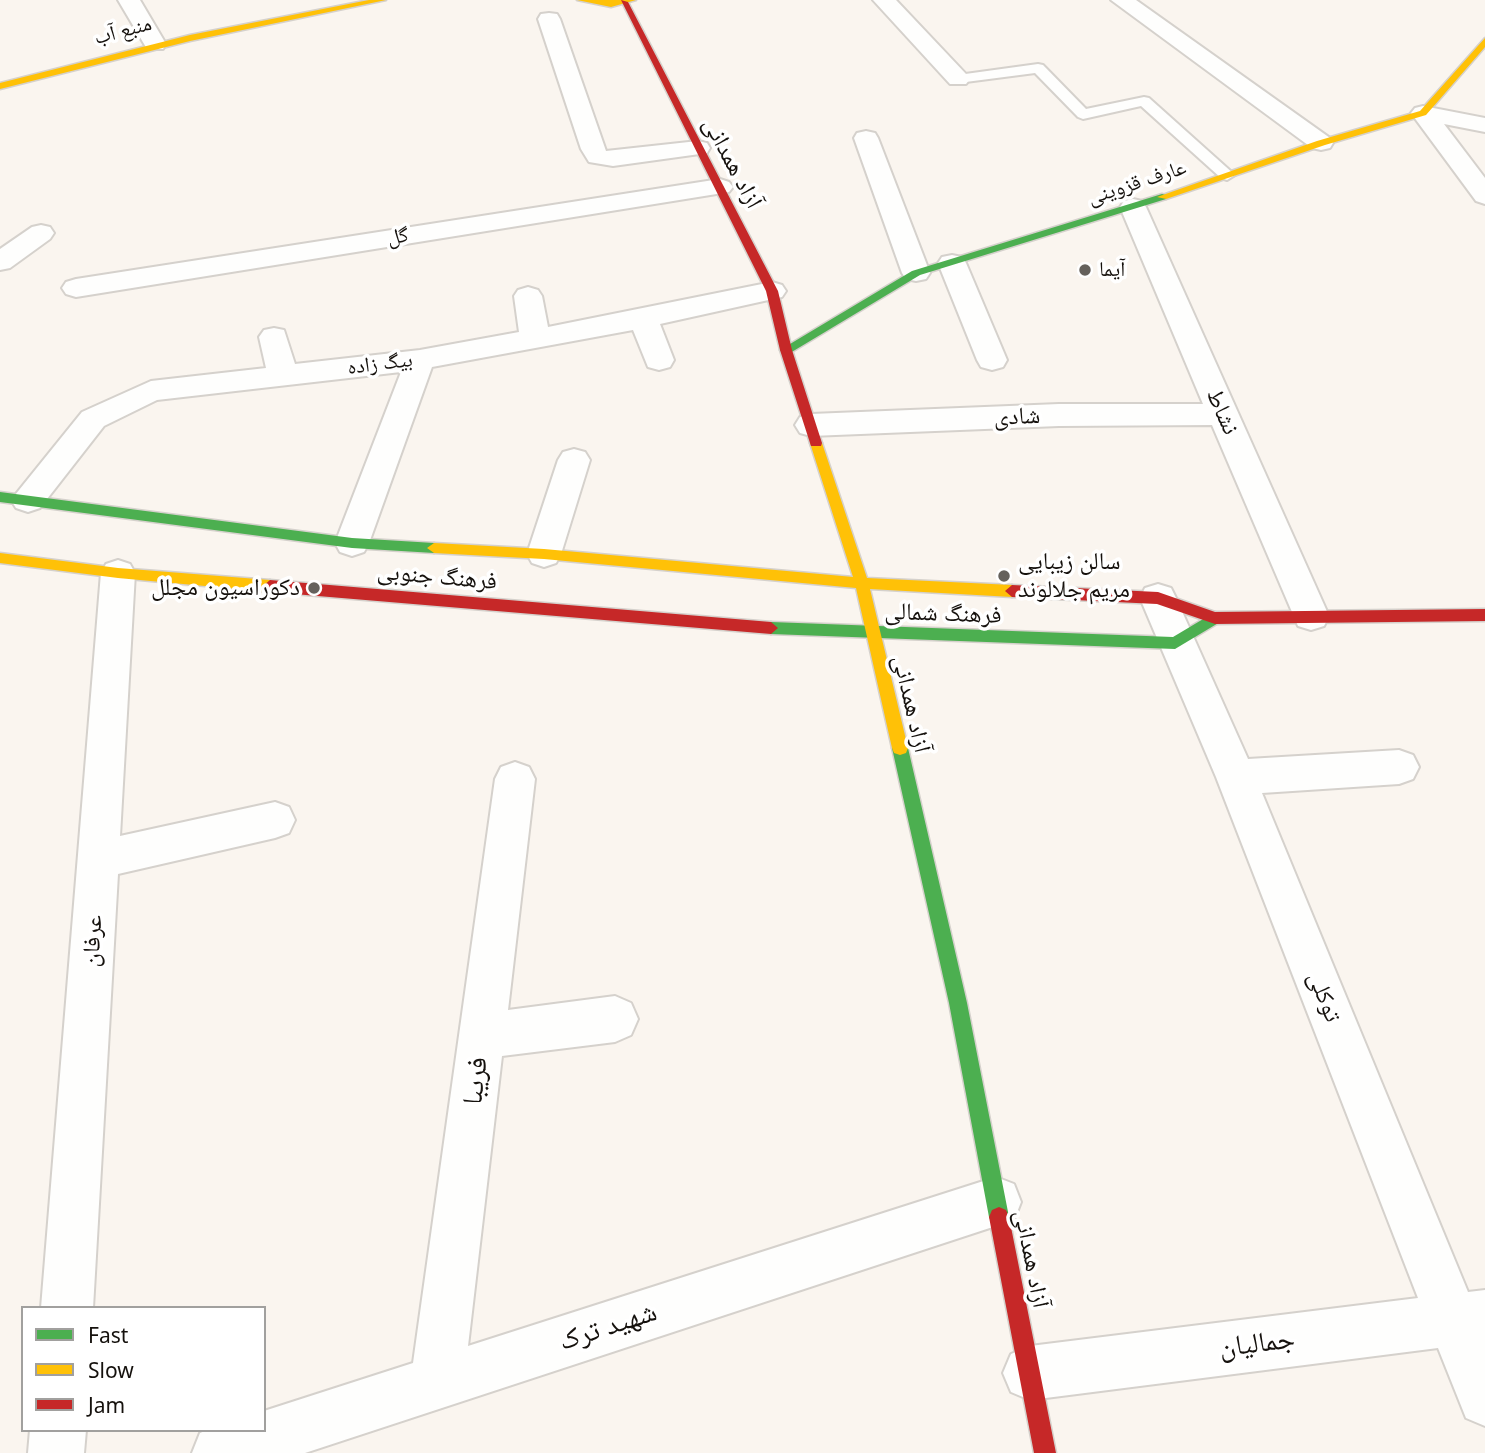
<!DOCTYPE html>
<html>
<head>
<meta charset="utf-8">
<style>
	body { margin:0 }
	#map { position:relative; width:1485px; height:1453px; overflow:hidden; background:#faf5ef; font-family:"Noto Sans",sans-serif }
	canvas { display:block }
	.legend { position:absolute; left:21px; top:1306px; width:245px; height:126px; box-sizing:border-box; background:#fff; border:2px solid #a1a09e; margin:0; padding:9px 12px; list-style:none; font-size:21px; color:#15110d }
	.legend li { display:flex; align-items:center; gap:14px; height:35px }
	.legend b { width:35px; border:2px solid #a1a09e }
</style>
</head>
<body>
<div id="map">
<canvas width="1485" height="1453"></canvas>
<ul class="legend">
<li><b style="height:9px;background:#4caf50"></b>Fast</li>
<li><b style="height:9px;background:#ffc107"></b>Slow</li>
<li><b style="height:9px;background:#c62828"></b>Jam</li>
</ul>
</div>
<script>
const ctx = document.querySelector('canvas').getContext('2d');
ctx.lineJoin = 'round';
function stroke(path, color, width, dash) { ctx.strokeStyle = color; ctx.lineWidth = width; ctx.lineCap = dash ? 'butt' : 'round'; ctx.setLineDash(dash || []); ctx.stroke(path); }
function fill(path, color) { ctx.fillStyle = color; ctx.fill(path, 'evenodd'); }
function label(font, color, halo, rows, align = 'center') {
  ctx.font = font + ' "Noto Sans","Noto Naskh Arabic",sans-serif'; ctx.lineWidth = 7; ctx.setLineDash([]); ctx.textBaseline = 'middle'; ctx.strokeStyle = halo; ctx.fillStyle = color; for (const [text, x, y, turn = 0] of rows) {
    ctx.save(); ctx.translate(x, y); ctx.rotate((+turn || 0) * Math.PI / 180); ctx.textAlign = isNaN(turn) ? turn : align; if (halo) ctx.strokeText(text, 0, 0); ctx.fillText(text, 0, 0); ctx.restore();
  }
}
const lane = new Path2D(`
	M1038,64L1043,65L1086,109L1144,97L1149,98L1235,175L1227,180L1221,178L1141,106L1083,119L1078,117L1035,73L958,83L951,79L958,75Z`);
const street = new Path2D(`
	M118,0H140L166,44L163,49H147Z
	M873,0H896L966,74L970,79L966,84H950Z
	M1111,0H1136L1330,138L1333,143L1330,148L1321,150L1312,148Z
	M549,13L557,14L560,19L606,151L698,141L707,143L710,148L707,153L613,166L589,162L581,149L538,19L541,14Z
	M1423,106L1485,118V132L1444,124L1485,178V204L1476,201L1411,113L1415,108Z
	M866,131L875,133L878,138L930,273L926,279L916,281L906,279L902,273L854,138L857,133Z
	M720,179L729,182L733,187L729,192L76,297L66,294L62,288L66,282L76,279Z
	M1133,199L1142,201L1146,207L1329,616L1324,626L1311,630L1298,626L1212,425L1059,426L811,436L800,433L795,425L800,417L811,414L1059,404H1203L1120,207L1124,201Z
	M41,225L50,227L54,233L50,239L10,268L0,270V249L32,227Z
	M952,255L962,257L966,263L1007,360L1003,367L992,370L981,367L977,360L938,263L942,257Z
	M772,282L782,285L786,291L782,297L660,324L674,360L670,367L659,370L648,367L633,330L432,367L369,543L364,552L352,556L340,552L335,543L401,372L157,400L104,426L40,508L28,512L16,508L11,500L82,412L151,381L266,368L259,337L264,330L274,328L284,330L295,364L420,350L519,332L514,296L518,290L528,287L538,290L542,296L548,327Z
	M574,449L585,452L590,460L561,554L556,563L544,567L532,563L527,554L558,460L563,452Z
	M118,560L130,564L135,573L120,836L275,802L289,807L295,820L289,833L275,838L118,874L93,1308H41L101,573L106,564Z
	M1158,584L1171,588L1176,598L1248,759L1399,750L1413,755L1419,767L1413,779L1399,784L1262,793L1468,1292L1485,1290V1426L1466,1418L1438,1348L1030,1400L1011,1392L1003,1373L1011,1354L1030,1346L1418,1298L1216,777L1140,598L1145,588Z
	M515,762L529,767L535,779L508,1010L615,996L631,1003L638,1019L631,1035L615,1042L502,1056L468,1346L996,1177L1014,1184L1021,1202L1014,1220L305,1453H192L200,1433L207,1430H264V1411L413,1363L495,779L501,767Z
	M30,1430H86L84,1453H28Z`);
const fast = new Path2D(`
	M1162,194L1166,195V199L920,275L790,353H782L780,350L912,271Z
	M0,492L352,538L434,543L441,548L434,553L352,548L0,502Z
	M1215,612L1220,614L1222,618L1220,622L1175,649L771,634L764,628L771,622L1173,637Z
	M900,741L906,743L908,748L967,1003L1009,1217L1006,1224L999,1227L992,1224L989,1217L949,1003L892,748L894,743Z`);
const slow = new Path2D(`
	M369,0H386L190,41L0,89V83L190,35Z
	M577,0H636L611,7Z
	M1485,38V47L1426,115L1325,145L1166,199L1157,197L1317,141L1420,111Z
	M816,439L822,443L867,578L1012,585L1019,591L1012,597L870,589L908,748L906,753L900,755L894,753L892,748L856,588L544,559L434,553L427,548L434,543L544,549L853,577L810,443Z
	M0,553L118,568L270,580L277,586L270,592L118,578L0,563Z`);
const jam = new Path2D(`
	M621,0L628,2L778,291L792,350L822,443L821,446H811L810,443L780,350L766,291Z
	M270,580L771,622L778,628L771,634L270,592L263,586Z
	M1012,585L1158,592L1215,612L1485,609V621L1215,624L1157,604L1012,597L1005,591Z
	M999,1207L1006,1210L1009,1217L1056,1453H1034L989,1217L992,1210Z`);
stroke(lane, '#d5d1cc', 4);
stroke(street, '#d5d1cc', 4);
stroke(fast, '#d5d1cc', 3);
stroke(slow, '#d5d1cc', 3);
stroke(jam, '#d5d1cc', 3);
fill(lane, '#fefefd');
fill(street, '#fefefd');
fill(fast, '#4caf50');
fill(slow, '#ffc107');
fill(jam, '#c62828');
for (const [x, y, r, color] of [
	[1085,270,7,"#65615c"],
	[1004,576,7,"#65615c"],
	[314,588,7,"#65615c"]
]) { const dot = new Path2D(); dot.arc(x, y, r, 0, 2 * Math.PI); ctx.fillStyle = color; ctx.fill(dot); stroke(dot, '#fff', 2.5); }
label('21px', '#15110d', '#fff', [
	["منبع آب",123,31,-15],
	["عارف قزوینی",1137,183,-18],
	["گل",398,237,-9],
	["بیگ زاده",380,364,-7]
]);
label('21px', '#15110d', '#fff', [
	["آيما",1099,270]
], 'left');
label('24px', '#15110d', '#fff', [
	["آزاد همدانی",732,163,62],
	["نشاط",1222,412,66],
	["شادی",1017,417,-2],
	["فرهنگ جنوبی",437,577,5],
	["فرهنگ شمالی",943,614,2],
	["آزاد همدانی",911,704,77],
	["عرفان",93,941,-86],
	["توکلی",1324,997,68],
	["آزاد همدانی",1031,1259,79]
]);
label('24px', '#15110d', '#fff', [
	["سالن زیبایی",1018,562],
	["مریم جلالوند",1018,590],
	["دکوراسیون مجلل",300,588,"right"]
], 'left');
label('28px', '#15110d', '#fff', [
	["فریبا",476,1081,-83],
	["شهید ترک",608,1327,-18],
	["جمالیان",1257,1344,-7]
]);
</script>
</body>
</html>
